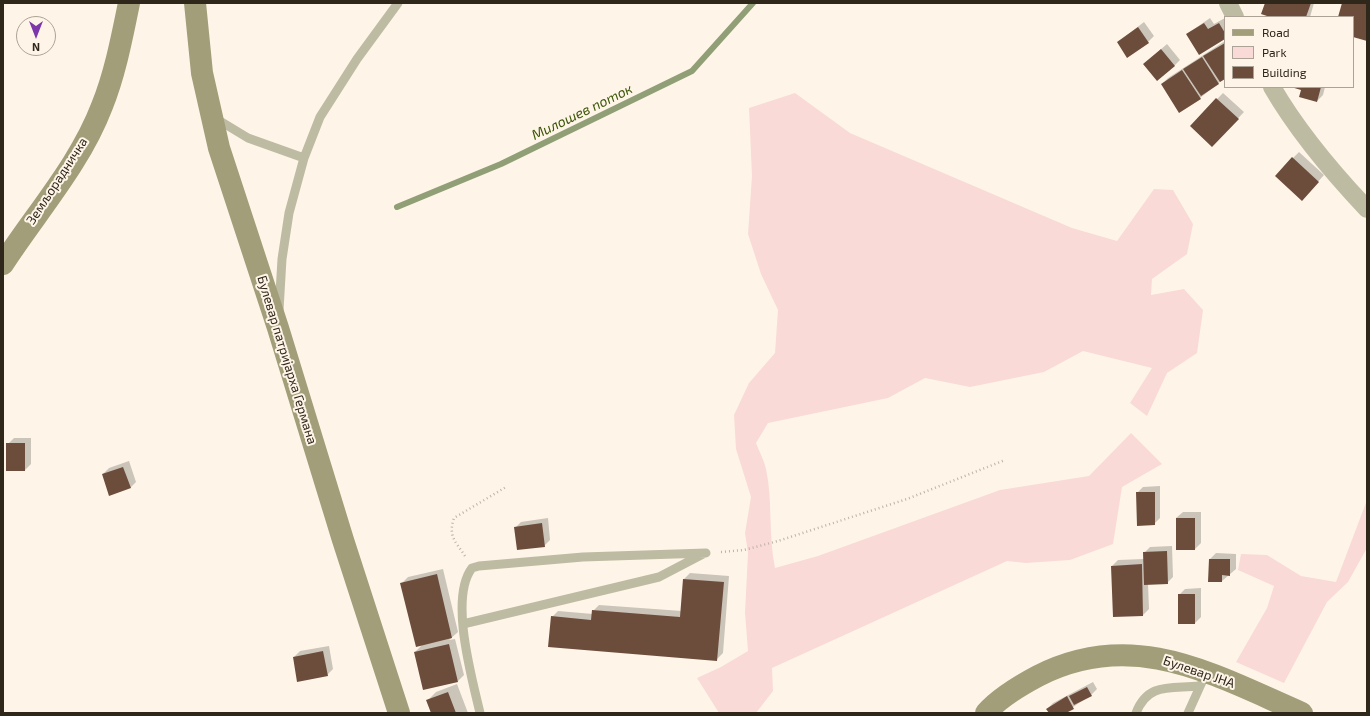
<!DOCTYPE html>
<html>
<head>
<meta charset="utf-8">
<style>
	body { margin:0 }
	#map { position:relative; width:1370px; height:716px; overflow:hidden; background:#fef5e8; font-family:"Exo 2",sans-serif }
	canvas { display:block }
	.frame { position:absolute; inset:0; border:4px solid #30271b; pointer-events:none }
	.legend { position:absolute; left:1224px; top:16px; width:130px; height:72px; box-sizing:border-box; background:#fef5e8; border:1px solid #aca396; margin:0; padding:5px 7px; list-style:none; font-size:12px; color:#30271b }
	.legend li { display:flex; align-items:center; gap:8px; height:20px }
	.legend b { width:20px; border:1px solid #aca396 }
	.north { position:absolute; left:16px; top:16px; width:40px; height:40px; box-sizing:border-box; background:#fef5e8; border:1px solid #aca396; border-radius:50%; rotate:180deg; font-size:11px; font-weight:700; line-height:16px; text-align:center; color:#30271b }
	.north::after { content:''; display:block; margin:auto; width:14px; height:18px; background:#7d37aa; clip-path:polygon(50% 0,100% 100%,50% 72%,0 100%) }
</style>
</head>
<body>
<div id="map">
<canvas width="1370" height="716"></canvas>
<div class="frame"></div>
<ul class="legend">
<li><b style="height:5px;background:#a29e7a"></b>Road</li>
<li><b style="height:11px;background:#f9dad6"></b>Park</li>
<li><b style="height:11px;background:#6c4d3c"></b>Building</li>
</ul>
<div class="north">N</div>
</div>
<script>
const ctx = document.querySelector('canvas').getContext('2d');
ctx.lineJoin = 'round';
function fill(path, color) { ctx.fillStyle = color; ctx.fill(path, 'evenodd'); }
function stroke(path, color, width, dash) { ctx.strokeStyle = color; ctx.lineWidth = width; ctx.lineCap = dash ? 'butt' : 'round'; ctx.setLineDash(dash || []); ctx.stroke(path); }
function label(font, color, halo, rows, align = 'center') {
  ctx.font = font + ' "Exo 2",sans-serif'; ctx.lineWidth = 4; ctx.setLineDash([]); ctx.textBaseline = 'middle'; ctx.strokeStyle = halo; ctx.fillStyle = color; for (const [text, x, y, turn = 0] of rows) {
    ctx.save(); ctx.translate(x, y); ctx.rotate((+turn || 0) * Math.PI / 180); ctx.textAlign = isNaN(turn) ? turn : align; if (halo) ctx.strokeText(text, 0, 0); ctx.fillText(text, 0, 0); ctx.restore();
  }
}
fill(new Path2D(`
	M795,93L850,133L1072,228L1117,241L1154,189L1173,190L1193,224L1187,254L1152,279L1151,295L1184,289L1203,310L1197,353L1167,373L1147,416L1130,403L1152,368L1083,351L1044,372L970,387L925,378L888,398L768,423L756,443C759,451 764,460 766,469C773,501 768,535 775,568L818,556L1000,490L1089,476L1131,433L1162,464L1122,487L1113,544L1070,560L1026,563L1007,561L772,668L773,691L756,713H719L697,678L721,667L748,651L745,613L748,553L745,533L751,497L736,449L734,415L749,383L775,353L778,310L761,274L748,234L752,176L749,108Z
	M1367,500V548L1348,582L1327,602L1284,683L1236,662L1267,608L1274,586L1238,570L1241,554L1267,555L1301,576L1336,582Z`), '#f9dad6');
fill(new Path2D(`
	M1266,3H1314L1310,17H1273Z
	M1210,18L1214,24L1225,18V38L1187,34Z
	M1144,22L1154,36L1148,42H1118Z
	M1225,41V78L1200,98L1162,84L1168,78Z
	M1167,44L1180,60L1174,66L1144,64Z
	M1293,87H1325L1323,95L1317,101L1303,89Z
	M1223,93L1244,112L1212,146L1191,126Z
	M1299,152L1324,175L1308,193L1293,158Z
	M14,438H31V464L25,470L8,444Z
	M129,461L136,482L130,488L103,474L109,468Z
	M1160,486V518L1154,524L1137,493L1143,487Z
	M1183,512H1201V543L1195,549L1176,518Z
	M548,518L550,540L544,546L515,528L521,522Z
	M1172,546L1173,577L1167,583L1148,584L1149,609L1143,615L1112,566L1118,560L1144,559V553L1150,547Z
	M1216,553L1236,554V569L1222,581L1210,559Z
	M443,569L458,632L449,640L455,639L464,675L458,681L415,652L423,644L402,583L408,577Z
	M690,573L729,576L723,653L717,659L552,617L558,611L593,614V611L599,605L682,611L684,579Z
	M1201,588V617L1195,623L1179,595L1185,589Z
	M329,646L333,669L327,675L294,657L300,651Z
	M1093,682L1097,689L1091,695L1064,713H1050L1047,709L1053,703Z
	M457,684L468,713H432L427,701L436,692Z`), '#0003');
stroke(new Path2D(`
	M397,207L501,164L692,71L753,3`), '#919f77', 6);
fill(new Path2D(`
	M1265,3H1311L1306,17H1270L1261,14Z
	M1342,3H1367V41L1353,37V17H1338Z
	M1204,23L1208,29L1219,23L1225,33V39L1199,55L1186,34Z
	M1138,27L1149,43L1127,58L1117,42Z
	M1225,43V79L1220,82L1203,56Z
	M1161,49L1175,66L1157,81L1143,64Z
	M1202,57L1219,84L1201,96L1183,69Z
	M1182,70L1201,99L1179,113L1161,84Z
	M1291,87H1321L1317,102L1299,97L1301,90Z
	M1216,98L1239,119L1212,147L1190,126Z
	M1292,157L1319,182L1302,201L1275,176Z
	M6,443H25V471H6Z
	M123,467L131,488L109,496L102,474Z
	M1136,492H1155V525L1137,526Z
	M1176,518H1195V550H1176Z
	M542,523L545,547L517,550L514,527Z
	M1167,551L1168,584L1144,585L1143,552Z
	M1209,559H1230V576L1222,575V582H1208Z
	M1142,564L1143,616L1113,617L1111,566Z
	M437,574L452,638L416,647L400,583Z
	M683,579L724,582L717,661L548,647L551,616L591,620L592,610L680,617Z
	M1178,594H1195V624H1178Z
	M449,644L458,682L423,690L414,652Z
	M323,651L328,676L297,682L293,657Z
	M1087,687L1092,696L1074,705L1069,696Z
	M448,692L456,713H431L426,700Z
	M1067,696L1074,709L1066,713H1049L1046,709Z`), '#6c4d3c');
stroke(new Path2D(`
	M721,552L744,550L778,541L907,499L1005,460
	M465,556C455,541 448,536 454,518L506,487`), '#bdb4a7', 2.5, [1, 3]);
stroke(new Path2D(`
	M215,118L248,138L304,158
	M279,310L282,259L289,213L304,158L320,117L357,59L398,3
	M463,624L659,577L703,554
	M480,713C472,678 449,598 472,568L479,566L583,557L706,553
	M1136,713C1148,682 1171,689 1199,686
	M1188,713L1202,682`), '#bebba3', 9);
stroke(new Path2D(`
	M1228,3L1235,17
	M1272,87C1298,132 1332,172 1367,209`), '#bebba3', 18);
stroke(new Path2D(`
	M195,3L202,73L219,148L278,328L343,540L399,713
	M3,264C36,213 80,164 102,106C115,74 122,37 129,3
	M986,713C999,698 1021,685 1038,676C1134,627 1214,675 1302,713`), '#a29e7a', 22);
label('13px', '#30271b', '#fef5e8', [
	["Земљорадничка",57,181,-57],
	["Булевар патријарха Германа",287,360,73],
	["Булевар ЈНА",1199,672,19]
]);
label('italic 14px', '#3c5607', '#fef5e8', [
	["Милошев поток",582,112,-26]
]);
</script>
</body>
</html>
